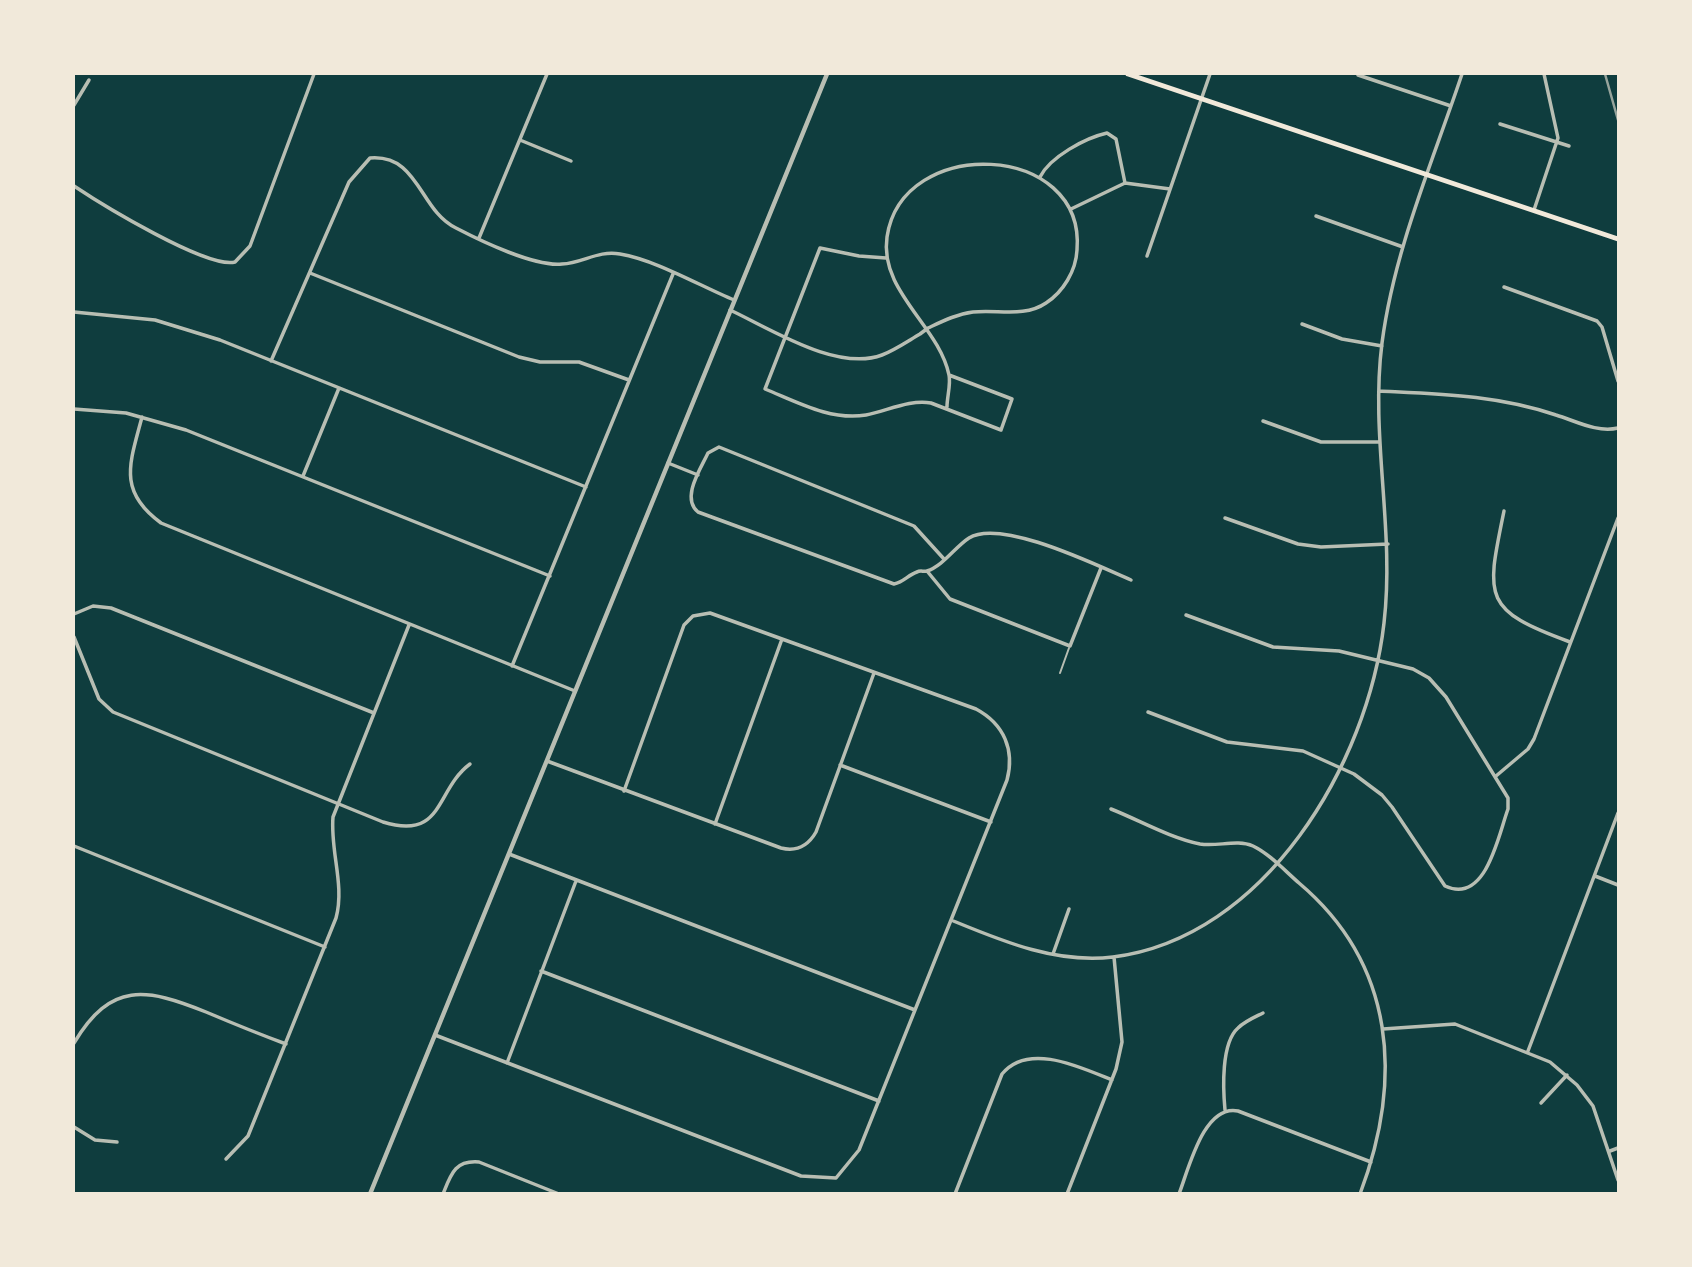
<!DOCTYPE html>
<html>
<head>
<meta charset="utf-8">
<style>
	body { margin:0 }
	#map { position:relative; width:1692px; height:1267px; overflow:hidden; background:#0f3d3e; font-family:"Space Grotesk",sans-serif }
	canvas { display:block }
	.frame { position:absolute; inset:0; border:75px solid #f1e9da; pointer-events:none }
</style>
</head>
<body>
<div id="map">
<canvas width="1692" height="1267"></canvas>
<div class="frame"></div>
</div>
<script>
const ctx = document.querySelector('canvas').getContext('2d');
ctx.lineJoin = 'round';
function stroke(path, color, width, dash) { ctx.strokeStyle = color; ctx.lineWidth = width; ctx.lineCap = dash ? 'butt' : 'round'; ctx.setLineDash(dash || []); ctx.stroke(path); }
stroke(new Path2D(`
	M1060,673L1069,648`), '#b8beb3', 2);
stroke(new Path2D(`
	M1358,75L1451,106
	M74,105L89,80
	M1500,124L1569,146
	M520,140L571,161
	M1040,177C1050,157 1085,138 1107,133L1116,139L1125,183
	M74,186C101,204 207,269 235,262L250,246L314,74
	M1071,209L1125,183L1170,189
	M1534,210L1558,138L1544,74
	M1316,216L1403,247
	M479,238L547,74
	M1147,256L1210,74
	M886,258L859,256L820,248L765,389C797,402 831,421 866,415C887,411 910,399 931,403L1001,430L1012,399L949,375
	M310,273L519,357L540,362H579L629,380
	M1504,287L1597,321L1602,327L1618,381
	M730,310C771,329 837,372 882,355C895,350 908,341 920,334L928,328C943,321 957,314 973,312C997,309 1024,318 1046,303C1063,292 1076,271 1077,250C1086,142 902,134 887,237C879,291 939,326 949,375C951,384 947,397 947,407
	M74,312L155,320L220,340L586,487
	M1302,324L1342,339L1382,346
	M271,361L349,182L370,158C419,154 419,210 456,228C481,241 535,267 562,264C583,263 598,250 620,254C656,260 700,286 734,300
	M1379,391C1440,394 1497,395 1556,415C1576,421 1597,433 1618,428
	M74,409L126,413L186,430L550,576
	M142,417C130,463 117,491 161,523L575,691
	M1263,421L1321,442H1378
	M668,463L698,475
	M303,476L339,388
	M1504,511C1486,598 1482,610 1570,642
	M1225,518L1298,544L1321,547L1388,544
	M944,559L914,526L719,447L708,453C700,470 681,498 698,512L894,584C904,582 908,575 917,572C920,570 924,572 927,571C943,566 955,547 969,538C1001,518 1098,566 1131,580
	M927,571L950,599L1070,646L1101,568
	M74,614L93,606L111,608L374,713
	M74,637L99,699L113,712L383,822C444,841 435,790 470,764
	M512,666L673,274
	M1148,712L1227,742L1303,751L1354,774L1382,795L1392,807L1445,886C1486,905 1498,836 1508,809V798L1446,697L1429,678L1413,669L1339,651L1273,647L1186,615
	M547,761L781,848C797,852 808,846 816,832L874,673
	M840,765L991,822
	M1496,776L1528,749L1534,739L1618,518
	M1111,809C1139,820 1170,838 1200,844C1217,847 1237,839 1253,846C1270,854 1285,871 1299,883C1396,965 1403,1080 1360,1194
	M715,824L782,639
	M74,846L325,947
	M509,854L915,1010
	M1595,876L1618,885
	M951,920C1002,941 1056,964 1113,957C1265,938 1368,764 1384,623C1395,529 1370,437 1382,343C1394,250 1433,161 1462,74
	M1053,954L1069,909
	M541,971L879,1101
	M1383,1029L1455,1024L1550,1062L1577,1085L1593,1106L1618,1180
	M435,1035L801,1176L836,1178L859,1150L1007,780C1015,750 1004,724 976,709L710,613L693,616L684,625L624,791
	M74,1043C111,981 146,988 206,1012C232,1023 259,1034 286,1044
	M1528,1051L1618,813
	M507,1063L576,881
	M1541,1103L1567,1075
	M1225,1110C1223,1089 1221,1043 1238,1028C1245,1021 1255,1017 1263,1013
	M74,1127L95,1140L117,1142
	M1610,1151L1618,1148
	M226,1159L248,1136L336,918C345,885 330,851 333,817L409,625
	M443,1194C451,1174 455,1160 479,1162L559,1194
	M955,1194L1002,1074C1028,1042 1080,1067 1112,1080
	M1067,1194L1116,1069L1122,1042L1114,957
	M1179,1194C1189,1168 1204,1104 1238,1111L1371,1162`), '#b8beb3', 3.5);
stroke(new Path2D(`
	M370,1194L827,74`), '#b8beb3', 4.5);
stroke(new Path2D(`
	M1128,74L1618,239`), '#f1e9da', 5);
stroke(new Path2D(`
	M1605,74L1618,120`), '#97a49c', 2.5);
</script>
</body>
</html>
